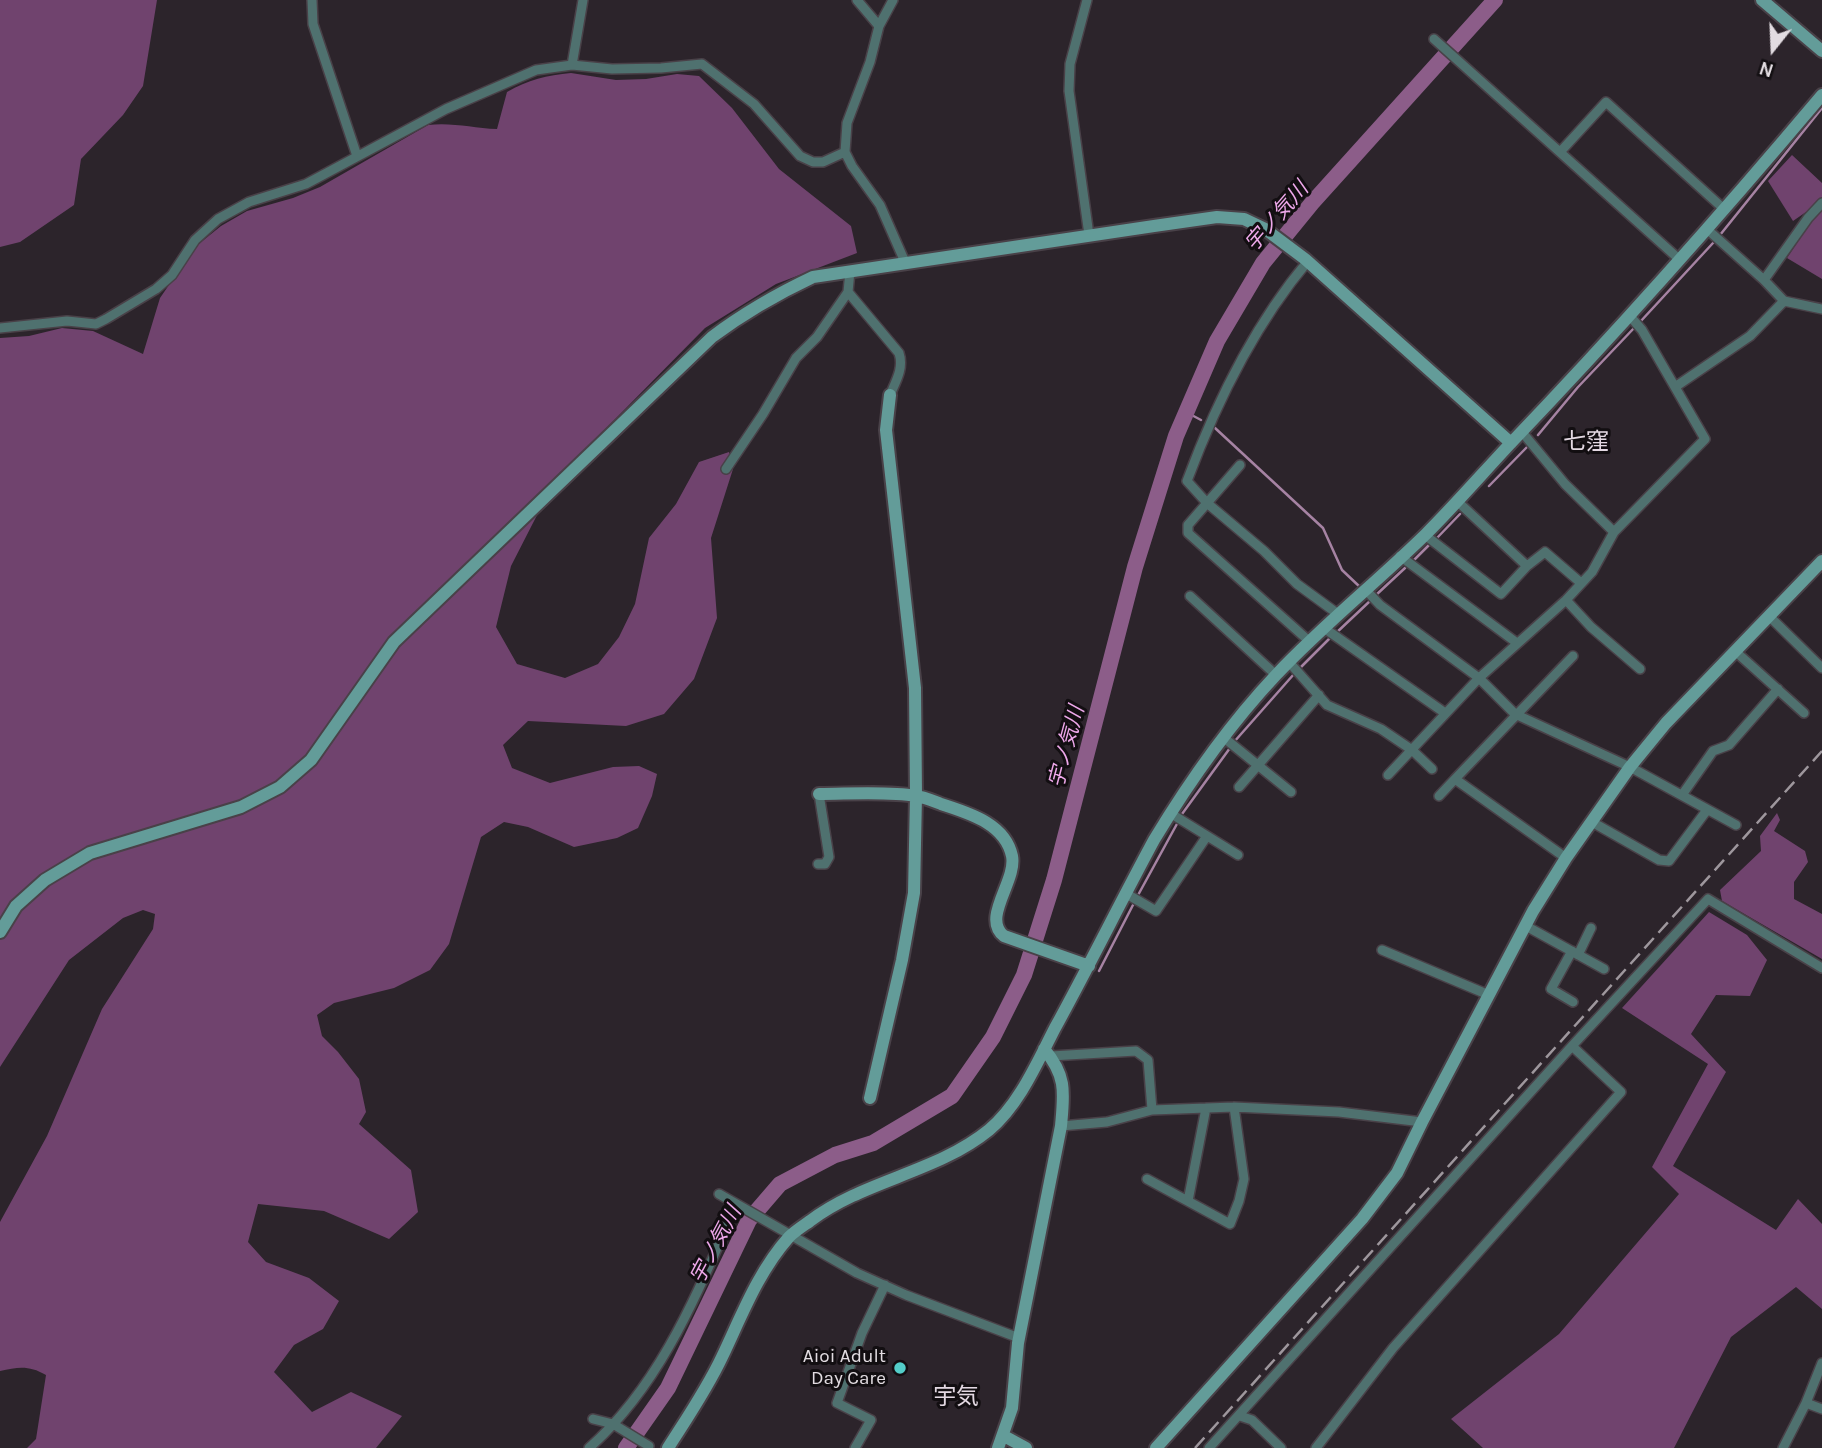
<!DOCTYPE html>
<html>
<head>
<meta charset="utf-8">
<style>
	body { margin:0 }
	#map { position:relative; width:1822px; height:1448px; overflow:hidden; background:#2c242b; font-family:Karla,sans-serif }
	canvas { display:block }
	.north { position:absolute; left:1738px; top:14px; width:70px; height:70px; -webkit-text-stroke:5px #120e11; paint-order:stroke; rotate:198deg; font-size:19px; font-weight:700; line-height:28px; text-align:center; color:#e2dce1 }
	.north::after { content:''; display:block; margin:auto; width:24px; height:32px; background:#e2dce1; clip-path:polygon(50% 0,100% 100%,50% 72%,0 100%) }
</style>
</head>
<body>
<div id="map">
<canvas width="1822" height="1448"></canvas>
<div class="north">N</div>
</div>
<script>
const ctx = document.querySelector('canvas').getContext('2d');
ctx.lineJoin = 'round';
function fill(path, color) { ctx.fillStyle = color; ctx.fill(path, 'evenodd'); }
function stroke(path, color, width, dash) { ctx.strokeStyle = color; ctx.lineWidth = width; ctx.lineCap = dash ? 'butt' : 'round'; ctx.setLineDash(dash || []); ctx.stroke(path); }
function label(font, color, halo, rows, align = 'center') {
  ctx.font = font + ' Karla,"Noto Sans JP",sans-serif'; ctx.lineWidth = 6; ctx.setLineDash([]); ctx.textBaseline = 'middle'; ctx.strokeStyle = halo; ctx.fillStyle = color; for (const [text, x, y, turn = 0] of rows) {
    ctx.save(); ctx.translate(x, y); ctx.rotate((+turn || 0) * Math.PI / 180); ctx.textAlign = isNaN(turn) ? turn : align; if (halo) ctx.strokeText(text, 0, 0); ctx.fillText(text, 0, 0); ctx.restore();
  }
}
fill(new Path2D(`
	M0,0H157L143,86L123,115L81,159L74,205L20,242L0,247Z
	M571,73L616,80L646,79L677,74L699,76L732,108L779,169L851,226L857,253L776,284L705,328L555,480L511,566L496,627L517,664L565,678L598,664L619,637L635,604L649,538L676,504L699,462L729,452L733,469L711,538L717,618L694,679L664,714L626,726L528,721L503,745L512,768L550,783L613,767L639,766L657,774L652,796L638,828L617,838L574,847L528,827L504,822L481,837L449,944L430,970L394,988L334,1003L317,1015L322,1036L338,1052L359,1079L366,1112L359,1124L411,1170L418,1212L389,1239L324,1211L258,1204L248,1242L266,1262L309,1278L339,1301L323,1329L294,1345L274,1372L312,1412L351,1392L402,1416L376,1448H27L36,1439L46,1375C29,1365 18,1367 0,1371V1222L47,1136L102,1009L153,929L155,914L143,910L123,918L69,960L0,1067V338L29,336L62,328L93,331L143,354L160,298L195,247L221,226L247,211L293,198L320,187L428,125C451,122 473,128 497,129L507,92C528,80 547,75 571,73Z
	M1792,155L1822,183V279L1787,258L1813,218L1806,212L1793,221L1768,181Z
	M1777,813L1780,820L1774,831L1805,851L1808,862L1794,882V899L1822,914V959L1722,901L1720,890L1761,851L1760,836Z
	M1709,912L1747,935L1767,960L1750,996L1716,995L1691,1034L1726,1072L1673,1166L1776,1230L1798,1199L1822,1224V1309L1796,1287L1731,1337L1674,1448H1483L1451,1419L1559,1334L1679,1194L1652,1167L1708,1064L1622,1008Z`), '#70436e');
stroke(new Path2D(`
	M1720,235L1822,108
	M1640,322L1713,243
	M1186,412L1201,420
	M1215,428L1323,528L1342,570L1360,587
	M1538,435L1578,387L1635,327
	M1489,486L1528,446
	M1436,539L1460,514
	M1413,561L1430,544
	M1376,595L1405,568
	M1335,634L1370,601
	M1301,667L1329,639
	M1234,742L1294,674
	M1182,814L1230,748
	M1137,897L1178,822
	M1099,971L1134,903`), '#a683a3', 2.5);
stroke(new Path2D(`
	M626,1448L668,1388L749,1220L780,1184L835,1155L873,1143L952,1096L993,1037L1024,975L1054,880L1135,567L1176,436L1217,341L1263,263L1312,203L1495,0`), '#8c5d89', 16);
const street = new Path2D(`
	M312,0L313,24L357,156
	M857,0L879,26
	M893,0L879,26L870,62L847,123L845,152L852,166L880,205L905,262
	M1087,0L1070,64L1069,91L1089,235
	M1434,39L1680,260
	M572,65L612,69L661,68L702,64L754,104L800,156L813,162H823L845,152
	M1561,151L1606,102L1725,210
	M1708,230L1764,280L1784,301L1822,309
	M1308,261C1254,325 1216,403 1187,481L1207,503L1264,551L1297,584L1338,614
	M850,271L848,292L899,353C904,368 896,381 890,395
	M1764,280L1808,218L1822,203
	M0,328L67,321L96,324L106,319L156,289L172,275L195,240L218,219L249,202L306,184L446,109L536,70L572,65L583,0
	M1675,387L1750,336L1784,301
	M1522,432L1565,484L1614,532
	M1240,465L1188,525V533L1309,641
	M726,469L763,414L796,358L817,337L848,292
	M1457,501L1527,566
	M1425,535L1501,594L1527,566L1545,552L1581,583
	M1400,556L1517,643
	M1365,589L1380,605L1479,678L1515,714L1630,767L1736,825
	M1190,596L1276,675
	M1566,600L1591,627L1640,669
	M1769,616L1822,668
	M1324,628L1445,713
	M1735,651L1804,713
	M1289,662L1327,705L1381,729L1412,750L1432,769
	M1223,737L1291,792
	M1388,775L1479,678L1566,600L1592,572L1614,532L1705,439L1642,330L1629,315
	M1239,787L1319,695
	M1682,795L1713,751L1729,745L1778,689
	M1439,796L1455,779
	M1170,813L1238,855
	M1592,822L1659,860L1669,861L1707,810
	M1566,858L1455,779L1573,656
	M818,864H825L829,857L819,794
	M1125,893L1156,911L1207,836
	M1526,926L1604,969
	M1382,950L1489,995
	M1572,951L1551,989L1573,1002
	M1578,955L1591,928
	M1051,1056L1136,1051L1148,1060L1152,1110
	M1061,1126L1107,1122L1152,1110L1234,1107L1339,1112L1422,1122
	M1147,1179L1230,1224L1239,1201L1244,1179L1234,1107
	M719,1194L857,1273L906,1295L1019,1338
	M1188,1201L1206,1108
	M1822,1363L1806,1403L1822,1409
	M1240,1416L1252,1420L1281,1448
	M593,1419L613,1424L649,1446
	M589,1448C662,1384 698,1291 736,1205
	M855,1448L871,1420L837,1403L862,1333L885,1285
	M1209,1448L1572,1046L1708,899L1822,968
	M1316,1448L1393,1348L1621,1092L1572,1046
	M1783,1448L1806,1403`);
const secondary = new Path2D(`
	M1762,0L1822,51
	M819,794C848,794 888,791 916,796C924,797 933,801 941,804C968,813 1005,823 1012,856C1017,881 981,918 1004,936L1089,966
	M0,932L16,906L45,880L90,853L241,807L280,787L311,760L394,642L712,337C744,313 777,294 813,277L1154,226L1217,217L1244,219L1265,229L1305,259L1511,443
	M870,1098L902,960L914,893L916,796L915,688L886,430L890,395
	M1004,1436L1026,1448
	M668,1448C687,1418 707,1389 722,1357C742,1315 758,1272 789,1237C795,1231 803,1226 810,1221C864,1180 936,1173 989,1130C1019,1105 1037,1063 1055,1028C1089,966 1120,903 1154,840C1189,782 1229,725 1276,675C1323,625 1377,582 1426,534C1454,506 1481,475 1509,445C1617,332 1721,215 1822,95
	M998,1448L1012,1408L1018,1343L1061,1126C1064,1093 1067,1076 1044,1049
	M1156,1448L1362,1219L1397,1173L1422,1122L1533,911L1566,858L1630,767L1666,723L1822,561`);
stroke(street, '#494148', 12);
stroke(secondary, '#494148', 16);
stroke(street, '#4f716f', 9);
stroke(secondary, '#639c99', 12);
stroke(new Path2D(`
	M1195,1448L1822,751`), '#9e979d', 2.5, [14, 7]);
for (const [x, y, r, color] of [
	[900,1368,7,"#53cdc9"]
]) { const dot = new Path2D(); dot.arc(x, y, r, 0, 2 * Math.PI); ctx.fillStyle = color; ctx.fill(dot); stroke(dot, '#120e11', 2.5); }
label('19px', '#e2dce1', '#120e11', [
	["Aioi Adult",886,1357],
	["Day Care",886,1379]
], 'right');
label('italic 21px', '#eda7e9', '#120e11', [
	["宇ノ気川",1277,217,-49],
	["宇ノ気川",1067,747,-75],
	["宇ノ気川",716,1245,-62]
]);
label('23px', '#e3d8e2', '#120e11', [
	["七窪",1586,442],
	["宇気",956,1397]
]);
</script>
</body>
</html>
